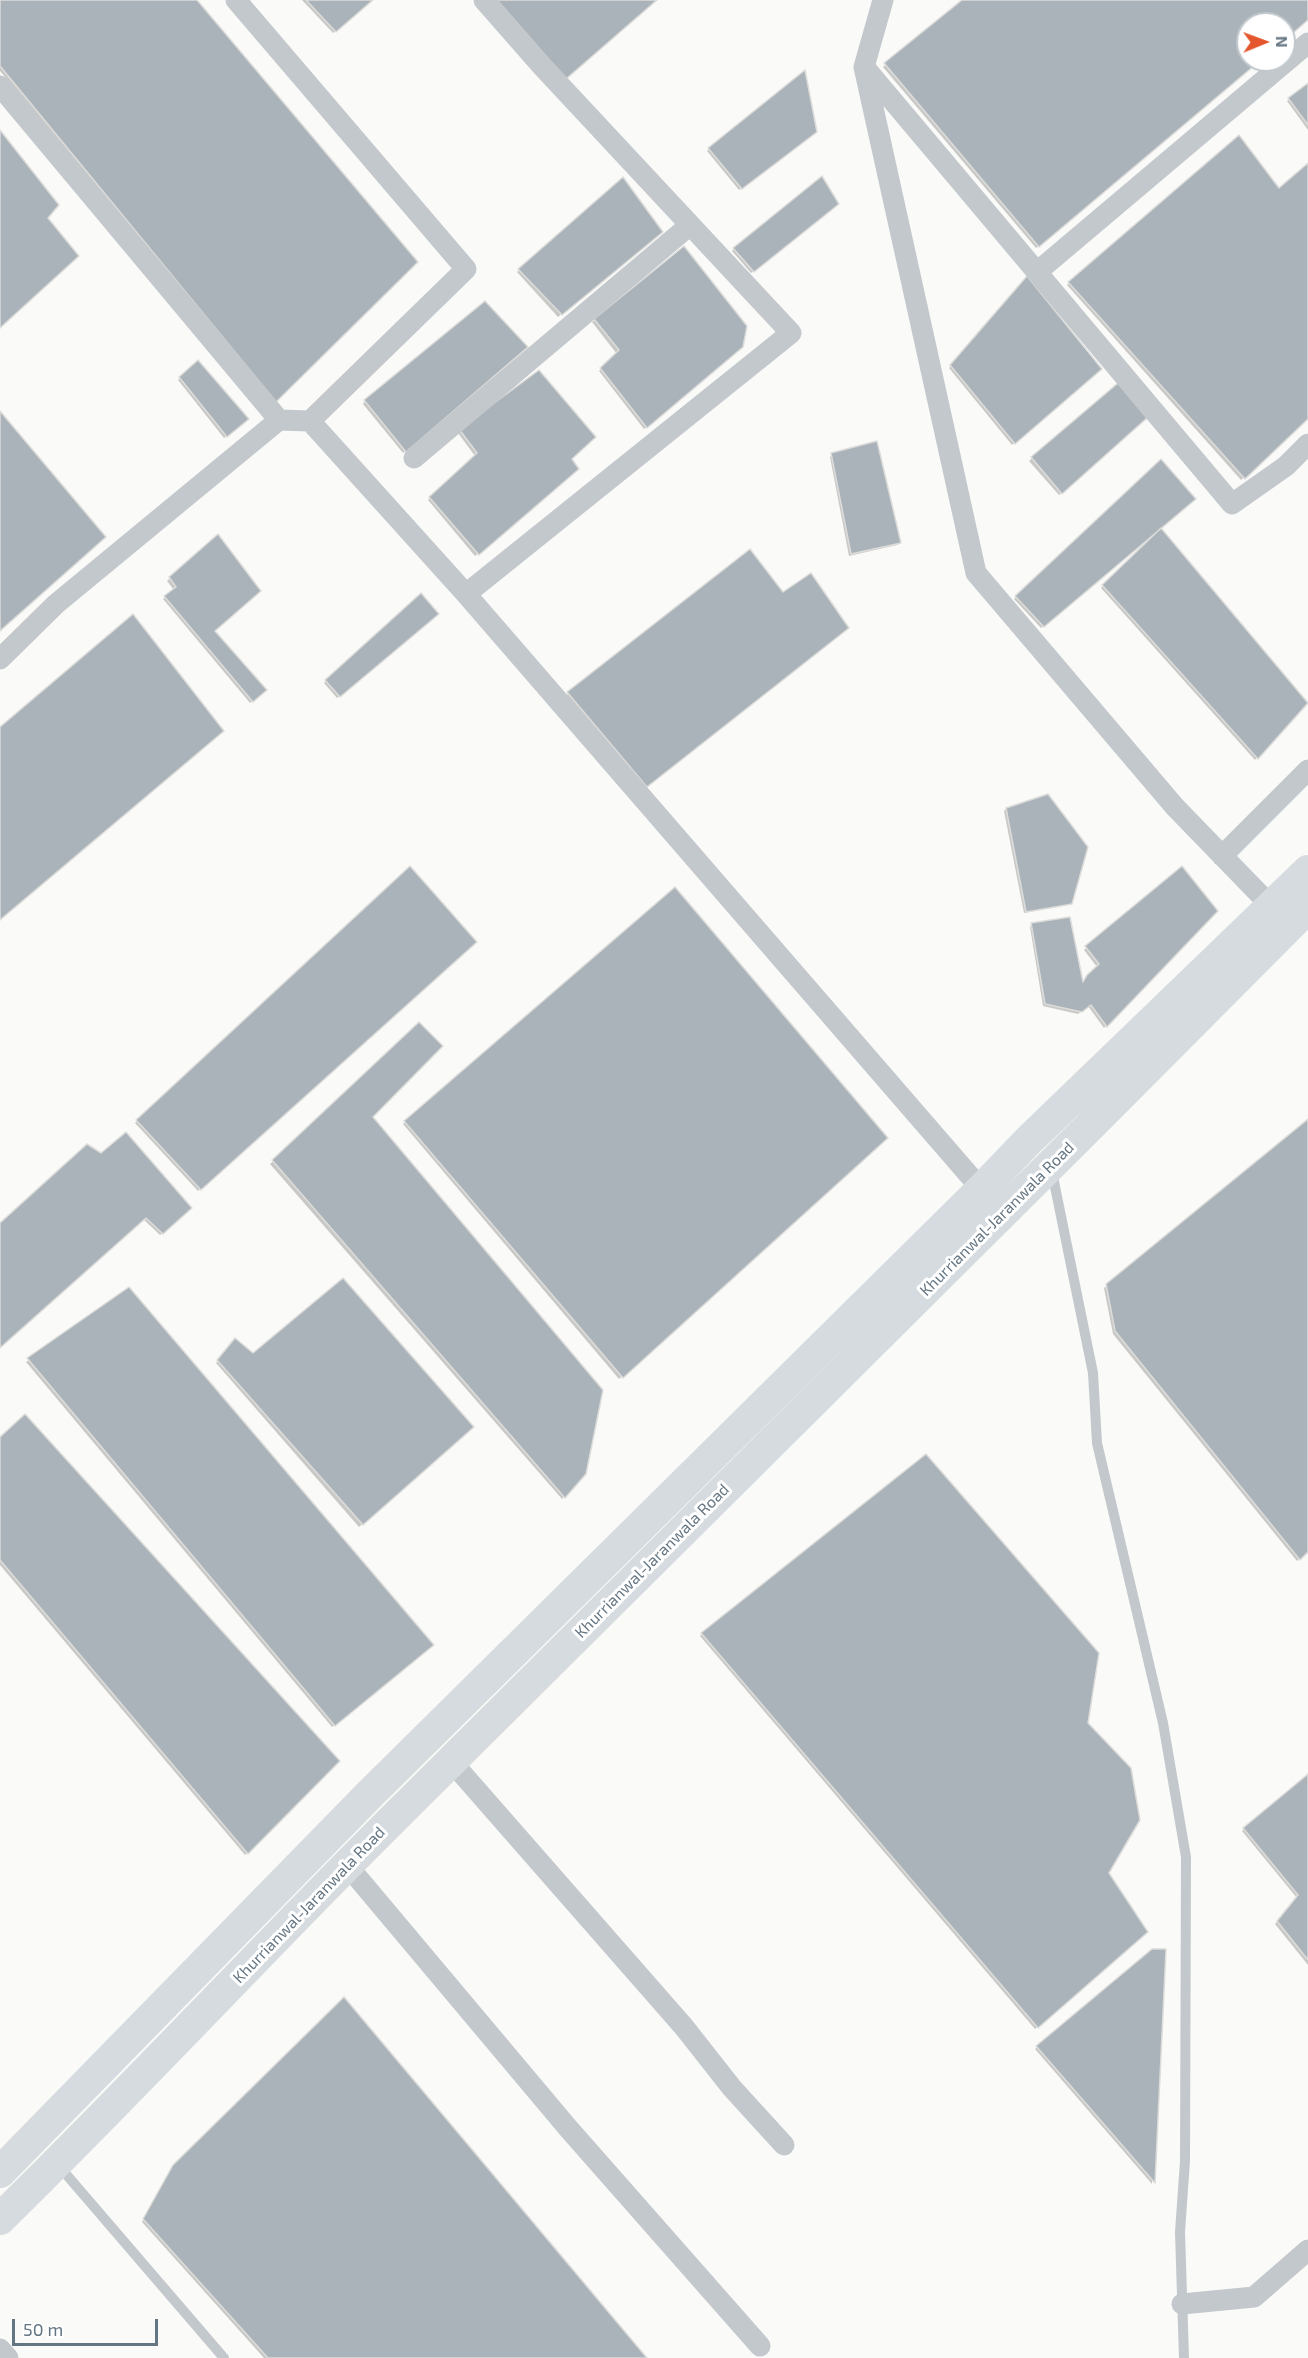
<!DOCTYPE html>
<html>
<head>
<meta charset="utf-8">
<style>
	body { margin:0 }
	#map { position:relative; width:1308px; height:2358px; overflow:hidden; background:#fafaf8; font-family:"Exo 2",sans-serif }
	canvas { display:block }
	.north { position:absolute; left:1236px; top:12px; width:60px; height:60px; box-sizing:border-box; background:#fff; border:2px solid #c1c8cd; border-radius:50%; rotate:89deg; font-size:16px; font-weight:700; line-height:24px; text-align:center; color:#657683 }
	.north::after { content:''; display:block; margin:auto; width:21px; height:27px; background:#e4572e; clip-path:polygon(50% 0,100% 100%,50% 72%,0 100%) }
	.scale { position:absolute; left:12px; top:2319px; width:146px; height:27px; box-sizing:border-box; border:3px solid #657683; border-top:0; padding-left:8px; font-size:18px; line-height:21px; white-space:nowrap; color:#657683; -webkit-text-stroke:4px #fff; paint-order:stroke }
</style>
</head>
<body>
<div id="map">
<canvas width="1308" height="2358"></canvas>
<div class="north">N</div>
<div class="scale">50 m</div>
</div>
<script>
const ctx = document.querySelector('canvas').getContext('2d');
ctx.lineJoin = 'round';
function fill(path, color) { ctx.fillStyle = color; ctx.fill(path, 'evenodd'); }
function stroke(path, color, width, dash) { ctx.strokeStyle = color; ctx.lineWidth = width; ctx.lineCap = dash ? 'butt' : 'round'; ctx.setLineDash(dash || []); ctx.stroke(path); }
function label(font, color, halo, rows, align = 'center') {
  ctx.font = font + ' "Exo 2",sans-serif'; ctx.lineWidth = 6; ctx.setLineDash([]); ctx.textBaseline = 'middle'; ctx.strokeStyle = halo; ctx.fillStyle = color; for (const [text, x, y, turn = 0] of rows) {
    ctx.save(); ctx.translate(x, y); ctx.rotate((+turn || 0) * Math.PI / 180); ctx.textAlign = isNaN(turn) ? turn : align; if (halo) ctx.strokeText(text, 0, 0); ctx.fillText(text, 0, 0); ctx.restore();
  }
}
fill(new Path2D(`
	M0,0H196L273,403L0,71Z
	M302,0H372L333,33Z
	M964,0H1308V19L1284,39V24H1248V60H1259L1036,248L883,67Z
	M1308,85V130L1287,101Z
	M813,134L739,190L707,151L709,149Z
	M1238,137L1279,190L1308,165V417L1241,480L1067,285Z
	M623,180L661,232L558,317L517,272Z
	M835,206L751,273L732,251L734,249Z
	M683,248L742,346L644,429L599,371L617,354L592,322Z
	M1027,279L1100,369L1012,445L949,368Z
	M526,347L403,453L363,404L365,401Z
	M198,362L247,419L224,438L178,380Z
	M1118,385L1145,418L1059,495L1029,461Z
	M460,430L570,459L575,471L475,556L428,500L475,456L458,433Z
	M832,455L900,542L897,545L849,556L830,457Z
	M1161,462L1160,528L1307,704L1255,760L1101,588L1153,537L1152,535L1041,628L1014,599Z
	M218,536L213,631L265,689L250,703L163,599L174,590L167,581Z
	M783,594L845,630L644,788L566,695Z
	M420,595L437,614L337,698L324,683Z
	M1006,809L1071,903L1068,905L1024,913L1004,811Z
	M410,868L475,942L198,1191L135,1123Z
	M1181,868L1216,911L1104,1028L1088,1006L1078,1014L1043,1006L1030,927L1032,924L1082,984L1097,967L1084,950Z
	M674,889L886,1138L619,1379L403,1124Z
	M419,1024L371,1117L584,1473L562,1499L270,1164Z
	M1308,1121V1550L1297,1561L1113,1334L1104,1288Z
	M101,1155L190,1208L160,1235L143,1219L0,1346V1225Z
	M128,1289L430,1647L332,1727L26,1362Z
	M235,1341L253,1355L472,1426L359,1527L216,1363Z
	M0,1439L338,1761L245,1855L0,1565Z
	M702,1634L1087,1723L1107,1873L1146,1932L1035,2029L700,1636Z
	M1308,1776V1965L1275,1924L1297,1898L1242,1831Z
	M1153,1950H1165L1152,2184L1035,2049Z
	M171,2169L645,2358H264L142,2222Z`), '#0003');
const building = new Path2D(`
	M0,0H197L418,262L276,402L0,66Z
	M306,0H373L336,32Z
	M497,0H657L566,79Z
	M962,0H1308V20L1284,41V24H1248V60H1261L1039,247L884,63Z
	M805,70L817,132L742,189L708,148Z
	M1308,83V125L1288,98Z
	M0,130L59,205L48,218L79,256L0,328Z
	M1239,135L1279,188L1308,163V419L1245,479L1068,282Z
	M822,176L839,204L754,272L733,248Z
	M623,177L663,232L562,315L518,269Z
	M684,246L747,326L743,347L647,428L600,368L619,350L594,319Z
	M1027,276L1102,369L1015,444L950,365Z
	M485,301L528,347L406,452L364,400Z
	M198,360L249,419L227,437L179,377Z
	M539,370L596,437L572,459L579,469L479,555L429,497L477,453L459,429Z
	M1118,383L1147,418L1062,494L1031,457Z
	M0,411L106,537L0,631Z
	M877,441L901,543L851,554L831,453Z
	M1161,459L1196,499L1044,627L1015,596Z
	M1161,528L1308,703L1258,759L1102,585Z
	M218,534L261,591L215,631L267,690L253,702L164,596L176,587L169,577Z
	M750,549L783,592L811,573L849,628L647,787L567,692Z
	M421,593L439,614L340,697L325,680Z
	M133,614L224,731L0,920V727Z
	M1048,794L1088,847L1072,904L1026,912L1006,808Z
	M410,866L477,942L201,1190L136,1120Z
	M1182,866L1218,911L1107,1027L1091,1005L1082,1012L1045,1004L1031,923L1070,917L1083,982L1087,975L1099,964L1085,946Z
	M675,887L888,1138L623,1378L404,1121Z
	M419,1022L443,1046L373,1117L603,1390L586,1474L565,1498L272,1160Z
	M1308,1119V1552L1300,1560L1115,1331L1106,1284Z
	M126,1132L192,1208L163,1234L146,1218L0,1348V1223L87,1144L101,1153Z
	M343,1278L474,1427L363,1525L217,1360L235,1338L253,1353Z
	M129,1287L434,1645L335,1726L27,1358Z
	M25,1414L340,1761L248,1854L0,1560V1437Z
	M926,1454L1099,1653L1088,1723L1131,1768L1140,1820L1109,1873L1148,1932L1038,2028L701,1633Z
	M1308,1774V1960L1277,1921L1298,1895L1243,1828Z
	M1152,1949H1166L1155,2183L1036,2046Z
	M344,1997L647,2358H268L143,2219L173,2165Z`);
fill(building, '#aab3b9');
stroke(building, '#dcdcda', 1.5);
stroke(new Path2D(`
	M1052,1172L1093,1373L1097,1443L1163,1723L1186,1857L1185,2161L1180,2232L1184,2358
	M59,2166L224,2358`), '#c3c8cc', 10);
stroke(new Path2D(`
	M883,0L864,67L976,573L1175,807L1272,907
	M866,69L1232,504L1286,466L1308,444
	M0,86L279,420L310,421L466,269L236,0
	M1037,272L1308,43
	M310,421L466,594L989,1198
	M414,458L690,225
	M466,594L791,333L541,65L484,0
	M0,659L56,604L279,420
	M1222,856L1308,770
	M451,1761L684,2027L732,2088L784,2145
	M347,1865L568,2128L760,2346
	M1182,2304L1254,2297L1308,2250
	M0,2349L8,2358`), '#c3c8cc', 21);
stroke(new Path2D(`
	M0,2172L369,1795L981,1190L1028,1141L1308,871
	M0,2219C129,2093 251,1961 378,1834C688,1525 1000,1218 1308,907`), '#d6dbdf', 32);
label('16px', '#657683', '#fff', [
	["Khurrianwal-Jaranwala Road",997,1219,-45],
	["Khurrianwal-Jaranwala Road",652,1561,-45],
	["Khurrianwal-Jaranwala Road",309,1905,-46]
]);
</script>
</body>
</html>
